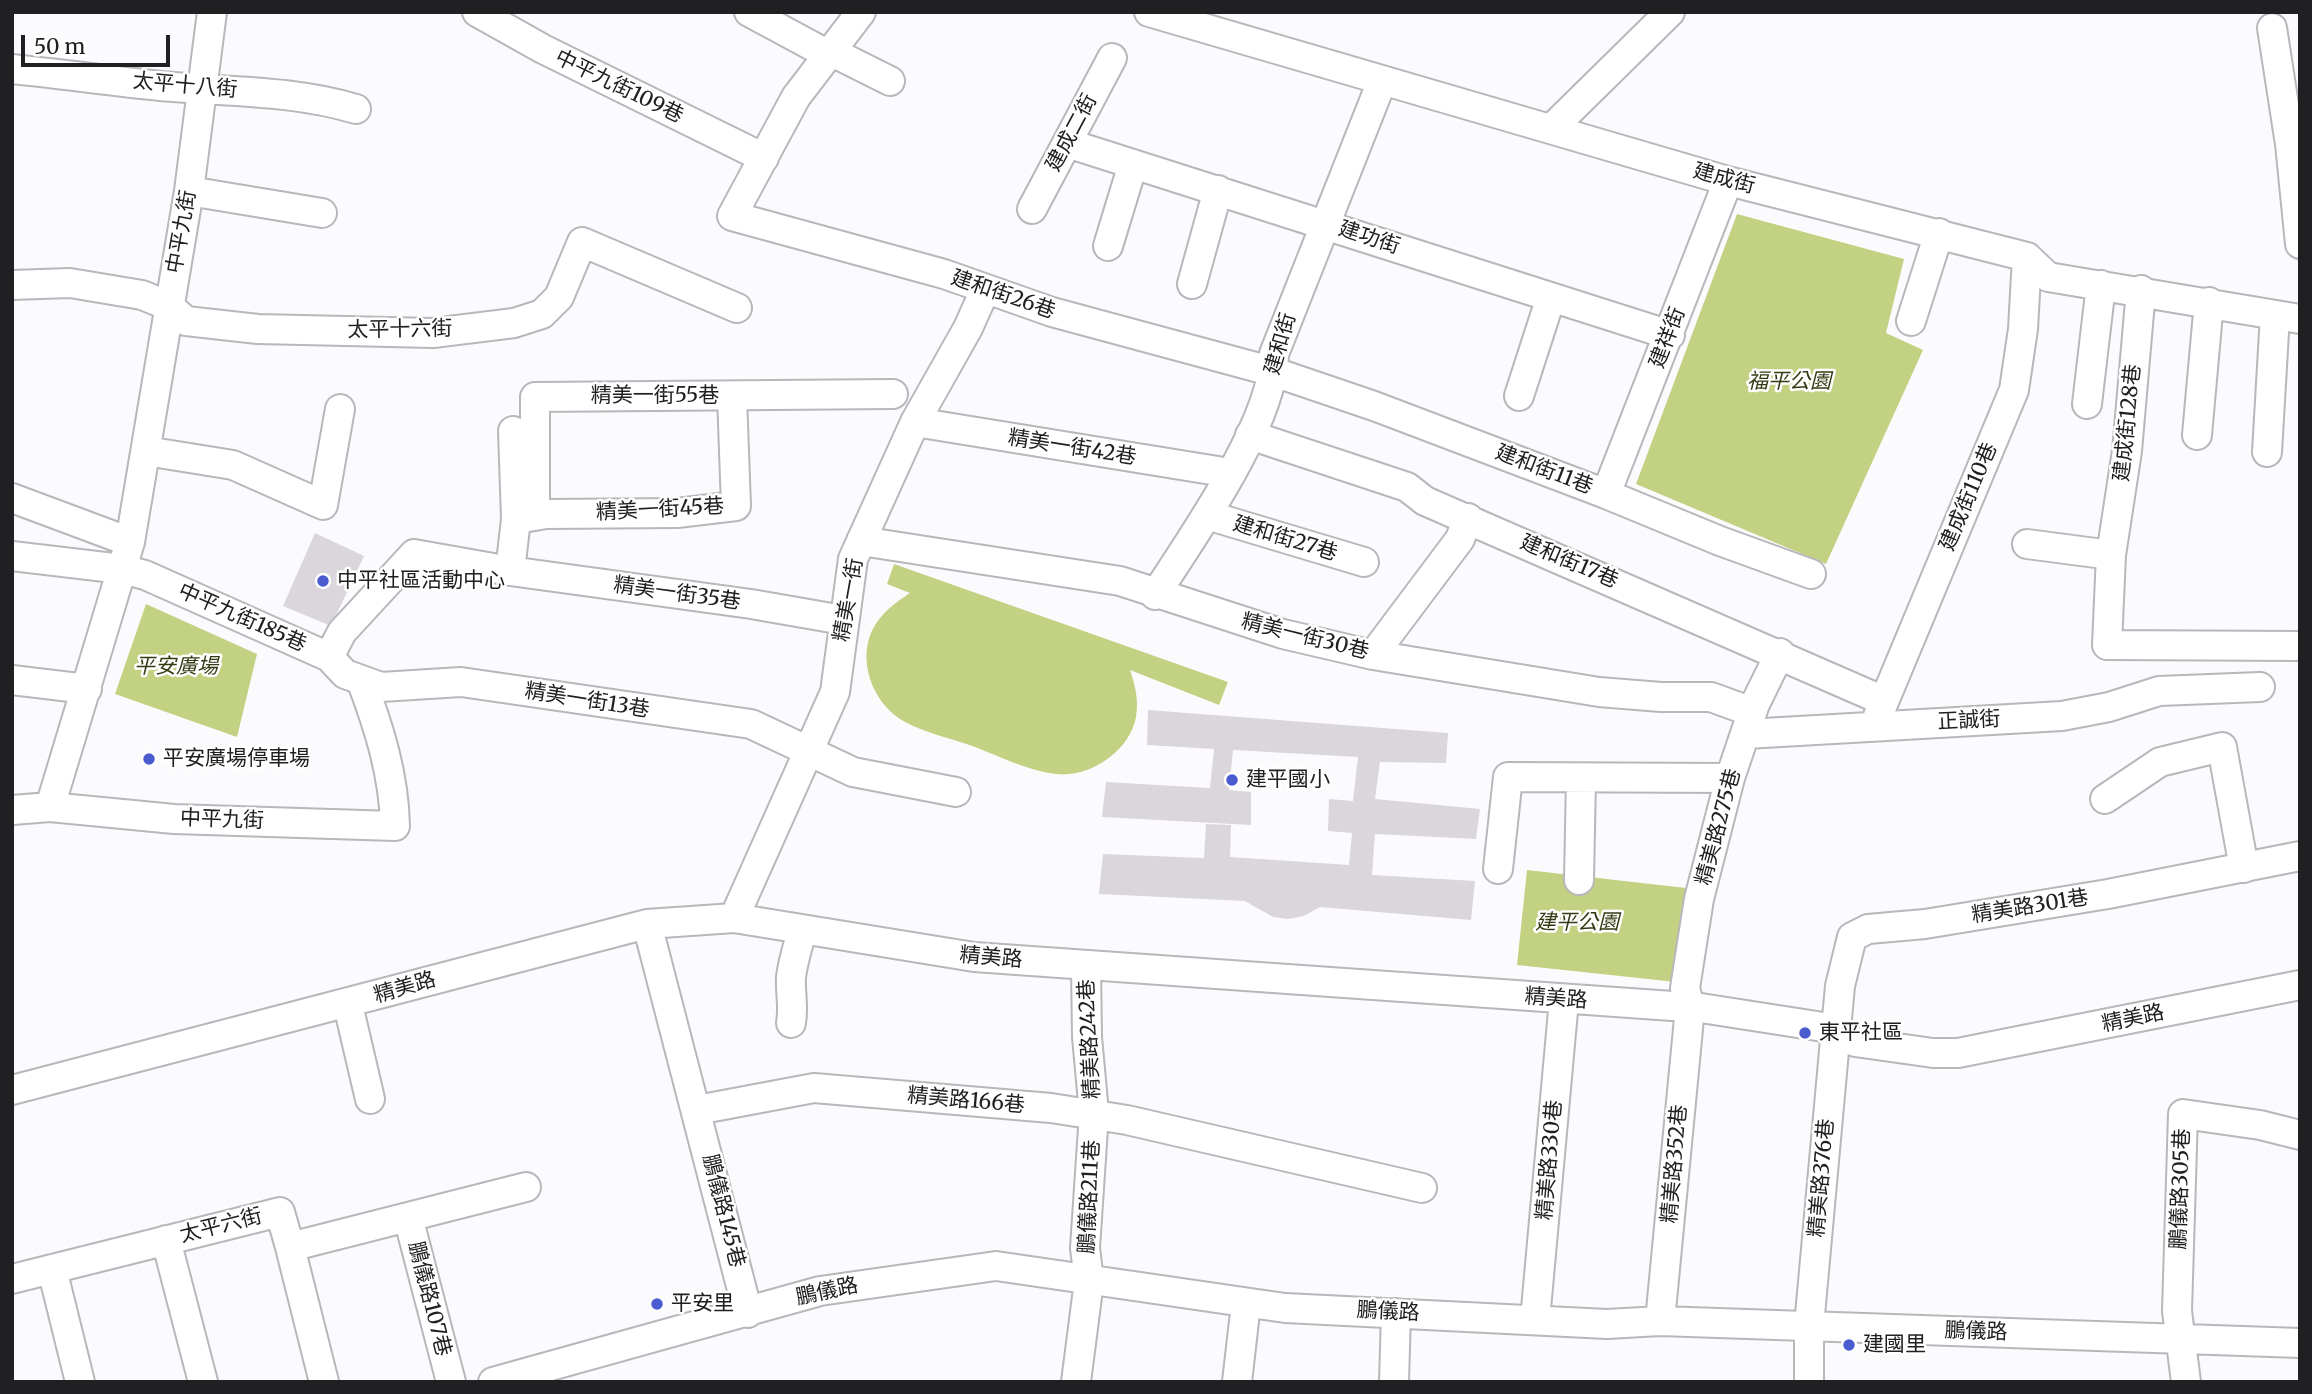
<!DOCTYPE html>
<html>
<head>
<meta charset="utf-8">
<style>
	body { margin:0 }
	#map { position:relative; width:2312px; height:1394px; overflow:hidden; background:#fbfbfe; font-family:Merriweather,serif }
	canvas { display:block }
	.frame { position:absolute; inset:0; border:14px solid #202022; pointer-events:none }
	.scale { position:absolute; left:21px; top:35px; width:149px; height:32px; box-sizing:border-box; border:4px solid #202022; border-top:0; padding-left:9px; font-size:21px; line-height:24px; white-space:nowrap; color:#202022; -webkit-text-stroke:5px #fff; paint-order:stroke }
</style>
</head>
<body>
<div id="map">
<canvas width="2312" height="1394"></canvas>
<div class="frame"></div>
<div class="scale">50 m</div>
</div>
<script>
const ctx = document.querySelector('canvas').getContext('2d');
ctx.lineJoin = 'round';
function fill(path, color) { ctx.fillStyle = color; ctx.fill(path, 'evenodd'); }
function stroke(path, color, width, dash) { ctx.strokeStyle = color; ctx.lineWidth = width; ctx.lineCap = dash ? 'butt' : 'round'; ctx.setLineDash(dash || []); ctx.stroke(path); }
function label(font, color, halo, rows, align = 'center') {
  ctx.font = font + ' Merriweather,"Noto Sans TC",serif'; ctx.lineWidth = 5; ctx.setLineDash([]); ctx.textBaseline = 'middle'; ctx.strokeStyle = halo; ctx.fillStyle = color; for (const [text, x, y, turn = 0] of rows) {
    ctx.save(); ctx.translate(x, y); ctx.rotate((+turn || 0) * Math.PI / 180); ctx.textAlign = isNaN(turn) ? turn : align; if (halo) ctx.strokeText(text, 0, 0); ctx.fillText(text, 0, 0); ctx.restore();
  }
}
fill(new Path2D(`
	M1737,214L1904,259L1886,333L1923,350L1826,564L1636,484Z
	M894,564L1228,682L1219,705L1130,670C1135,685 1139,700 1136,717C1130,751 1090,778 1056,774C1029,771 1001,757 975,747C953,739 926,733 905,722C872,704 855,658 875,625C884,611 896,602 910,593L887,584Z
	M146,604L257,654L237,737L115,694Z
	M1527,870L1686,888L1676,982L1517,965Z`), '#c3d183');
fill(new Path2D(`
	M315,533L364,556L331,626L283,606Z
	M1148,710L1448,733L1446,763L1380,762L1375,799L1480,809L1476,839L1375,834L1372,875L1475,881L1471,920L1320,907L1304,916L1288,919L1273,917L1245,901L1099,894L1103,854L1204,858L1206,824L1231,825L1230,857L1349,865L1352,833L1328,831L1329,799L1353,801L1358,757L1233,750L1229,790L1251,792V825L1102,817L1106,782L1210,788L1214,749L1147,745Z`), '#dad6db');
const minor = new Path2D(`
	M477,12L543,49L764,158
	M749,12L827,54H836L890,81
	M861,12L796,97L732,216L944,274L1052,312L1274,372L1374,406L1606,494L1720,541L1811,574
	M1149,12L1728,181L2027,257L2048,277L2300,319
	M2272,28L2290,144L2300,244
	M12,69C62,74 111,81 161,86C227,92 292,90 356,109
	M1551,129L1670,12
	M1067,143L1670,335
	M189,191L322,213
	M1032,209L1112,58
	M1108,246L1133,164
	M1192,284L1218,190
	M12,285L70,283L142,295L169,306L186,321L258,329L433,333L514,323L542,314L559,297L582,242L737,308
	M2141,290L2127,451L2111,555L2107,645L2300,646
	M1911,321L1939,233
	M1519,396L1551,297
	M2087,404L2101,285
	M915,422L1230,473
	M1250,435L1407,487L1425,501L1884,701
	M2197,435L2209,302
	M146,451L233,465L323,505L340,409
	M2267,452L2275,315
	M1606,494L1728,181
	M12,498L130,542
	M535,515V397L893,394
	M1207,515L1364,562
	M517,519L546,514L677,513L736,506L732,396
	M861,541L1120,581L1283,634L1373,655L1599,692L1661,697H1711L1752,712
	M2027,544L2111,555
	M12,556L122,569L145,575L329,657L345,674L381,687L461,682L751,724L853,772L956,792
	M510,571L751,604L843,620
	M1155,595C1192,538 1275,420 1274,354L1382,81
	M1373,655L1460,539L1468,518
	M329,657L342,632L414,554L510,571L516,519L513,431
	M12,680L87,689
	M1878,716L2014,390L2023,329L2027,257
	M1746,734L2062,716L2109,707L2159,691L2260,687
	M2105,799L2160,762L2222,747L2244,868
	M50,807L130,542L189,191L212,12
	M12,810L50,807L174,819L395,826C394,775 379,727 361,680
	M1498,869L1508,777L1730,778
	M1579,880L1581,778
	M734,918L835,692L853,559L915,422L968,328L985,290
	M647,924L748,1313
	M348,1005L370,1099
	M791,1023C794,1006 790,993 791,977C793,961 798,946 802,931
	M12,1090L647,924L734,918L974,957L1701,1008L1836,1029L1855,1042L1933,1053H1958L2300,985
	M697,1110L814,1088L1051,1108L1127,1120L1422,1188
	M408,1217L451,1382
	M166,1240L203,1382
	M290,1247L324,1382
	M52,1269L80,1382
	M12,1279L280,1212L290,1247L526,1187
	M1535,1320L1564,1000
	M1660,1321L1690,1008L1685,988L1699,899L1730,778L1755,704L1780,653
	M493,1382L820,1291L996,1266L1285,1308L1607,1324L1660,1321L2300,1343
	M1076,1382L1089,1281L1085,1248L1094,1113L1087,1037L1086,966
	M1237,1382L1246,1304
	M1394,1382L1396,1313
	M1809,1382V1326L1836,1029L1840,986L1852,937L1868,929L1925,924L2108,894L2300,856
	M2186,1382L2177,1311L2183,1114L2260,1125L2300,1135`);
stroke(minor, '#b7b7bc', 32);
stroke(minor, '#fff', 28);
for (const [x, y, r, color] of [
	[323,581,7,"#4b5bd0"],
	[149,759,7,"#4b5bd0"],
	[1232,780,7,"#4b5bd0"],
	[1805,1033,7,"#4b5bd0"],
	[657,1304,7,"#4b5bd0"],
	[1849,1345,7,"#4b5bd0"]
]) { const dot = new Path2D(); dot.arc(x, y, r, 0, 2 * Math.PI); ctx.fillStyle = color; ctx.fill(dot); stroke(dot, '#fff', 2.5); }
label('21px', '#202022', '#fff', [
	["太平十八街",185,86,5],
	["中平九街109巷",619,87,26],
	["建成二街",1072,133,-62],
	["建成街",1724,179,15],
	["中平九街",182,232,-80],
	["建功街",1369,238,18],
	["建和街26巷",1003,295,19],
	["太平十六街",400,330,-1],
	["建祥街",1668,338,-69],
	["建和街",1281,344,-74],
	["精美一街55巷",655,396],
	["建成街128巷",2128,423,-84],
	["精美一街42巷",1072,448,9],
	["建和街11巷",1544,470,21],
	["建成街110巷",1969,497,-67],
	["精美一街45巷",660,510,-3],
	["建和街27巷",1285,539,17],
	["建和街17巷",1569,562,23],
	["精美一街35巷",677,594,8],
	["精美一街",849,600,-80],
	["中平九街185巷",242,618,24],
	["精美一街30巷",1305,637,14],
	["精美一街13巷",587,701,9],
	["正誠街",1969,721,-3],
	["中平九街",222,820,2],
	["精美路275巷",1719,827,-75],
	["精美路301巷",2030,907,-9],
	["精美路",991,958,5],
	["精美路",405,988,-16],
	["精美路",1556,999,4],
	["精美路",2133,1019,-12],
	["精美路242巷",1090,1039,-93],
	["精美路166巷",966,1101,5],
	["精美路330巷",1550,1160,-85],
	["精美路352巷",1675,1164,-85],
	["精美路376巷",1822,1178,-85],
	["鵬儀路305巷",2181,1189,-88],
	["鵬儀路211巷",1090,1197,-87],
	["鵬儀路145巷",723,1211,76],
	["太平六街",221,1226,-14],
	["鵬儀路",827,1292,-12],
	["鵬儀路107巷",429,1299,76],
	["鵬儀路",1388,1312,3],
	["鵬儀路",1976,1332,2]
]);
label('italic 21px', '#353b14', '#fff', [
	["福平公園",1789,382],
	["平安廣場",176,667],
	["建平公園",1577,923]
]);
label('21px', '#202022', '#fff', [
	["中平社區活動中心",337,581],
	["平安廣場停車場",163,759],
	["建平國小",1246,780],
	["東平社區",1819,1033],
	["平安里",671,1304],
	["建國里",1863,1345]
], 'left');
</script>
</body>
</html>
